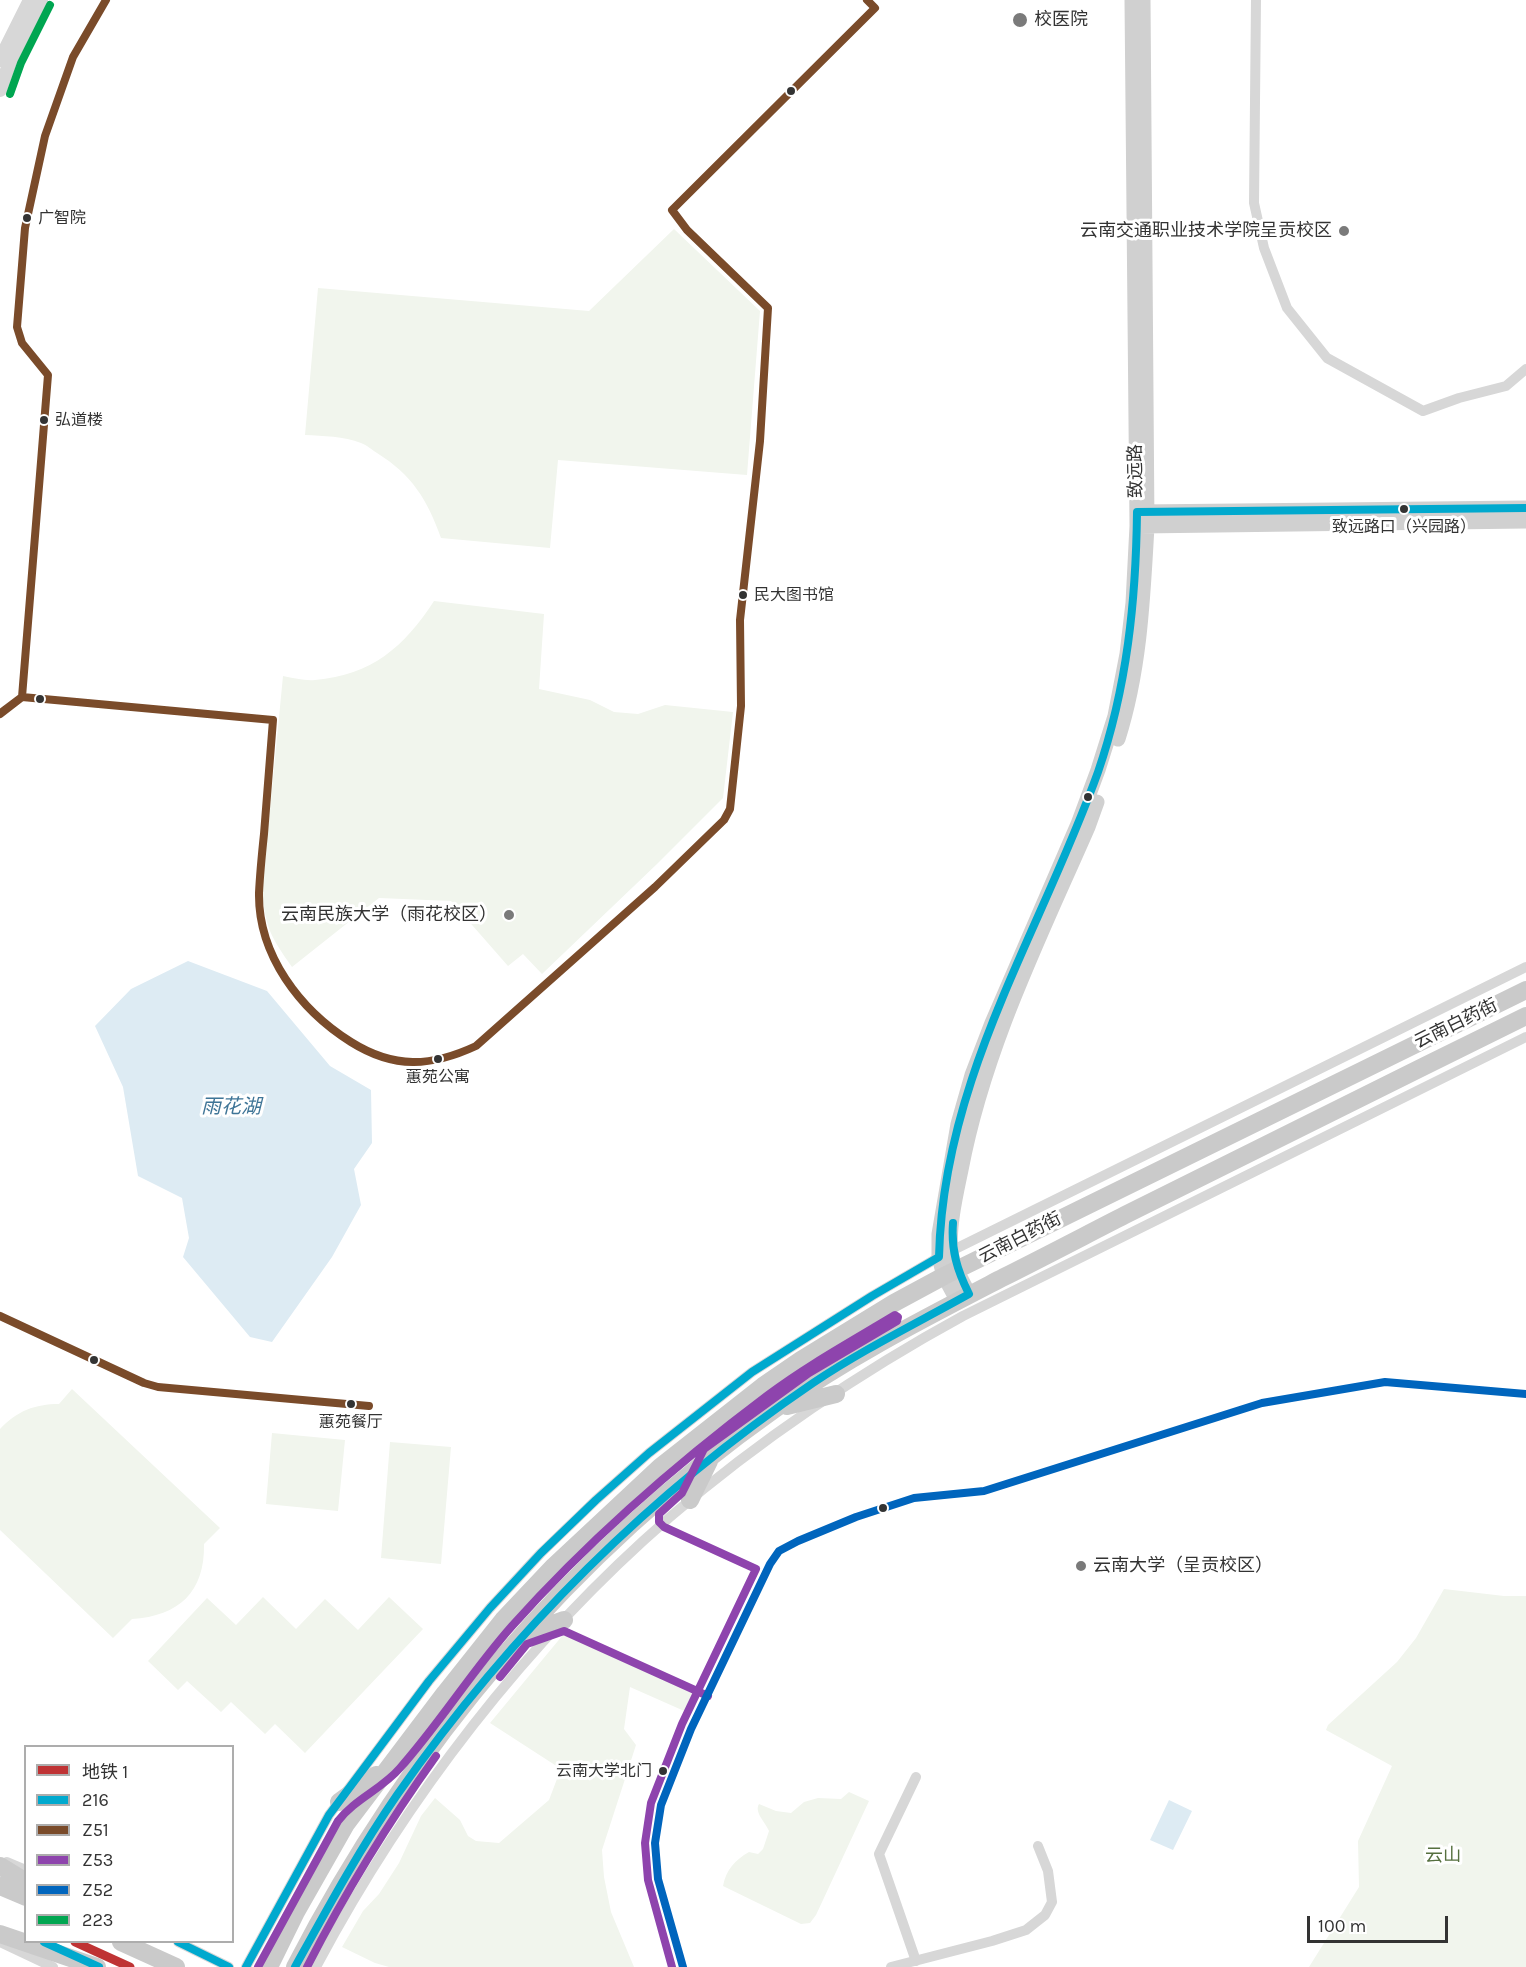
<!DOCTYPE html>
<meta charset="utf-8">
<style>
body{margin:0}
#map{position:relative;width:1526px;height:1967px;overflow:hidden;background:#fff;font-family:Karla,"Noto Sans SC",sans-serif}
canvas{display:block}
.legend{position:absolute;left:24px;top:1745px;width:210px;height:198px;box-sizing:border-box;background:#fff;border:2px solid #adadad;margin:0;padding:8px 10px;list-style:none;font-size:18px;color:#333}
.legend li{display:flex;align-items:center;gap:12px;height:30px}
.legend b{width:30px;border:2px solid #adadad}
.scale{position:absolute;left:1307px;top:1916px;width:141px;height:27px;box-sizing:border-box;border:3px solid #333;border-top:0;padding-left:8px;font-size:18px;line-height:21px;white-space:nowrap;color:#333;-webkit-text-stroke:4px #fff;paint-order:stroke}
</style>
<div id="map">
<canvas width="1526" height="1967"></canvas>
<ul class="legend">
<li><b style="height:8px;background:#bf3334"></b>地铁 1</li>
<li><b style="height:8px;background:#00a9ce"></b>216</li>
<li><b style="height:8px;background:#7a4b2a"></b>Z51</li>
<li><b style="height:8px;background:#8e44ad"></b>Z53</li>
<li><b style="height:8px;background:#0065bd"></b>Z52</li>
<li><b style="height:8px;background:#00a651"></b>223</li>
</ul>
<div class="scale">100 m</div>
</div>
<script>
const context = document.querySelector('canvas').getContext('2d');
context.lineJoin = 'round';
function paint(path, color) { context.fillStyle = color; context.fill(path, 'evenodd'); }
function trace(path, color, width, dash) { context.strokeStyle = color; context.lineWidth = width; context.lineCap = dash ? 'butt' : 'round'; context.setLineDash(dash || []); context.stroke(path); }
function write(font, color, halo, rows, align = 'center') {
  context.font = font + ' Karla,"Noto Sans SC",sans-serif'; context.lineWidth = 6; context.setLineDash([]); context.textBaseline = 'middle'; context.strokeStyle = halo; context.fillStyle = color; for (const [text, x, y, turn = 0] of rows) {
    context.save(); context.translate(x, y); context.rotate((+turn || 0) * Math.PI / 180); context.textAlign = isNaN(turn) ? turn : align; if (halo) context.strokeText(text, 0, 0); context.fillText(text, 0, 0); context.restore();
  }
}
paint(new Path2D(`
 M674,229l86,82 -13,164 -189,-15 -8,88 -109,-10c-14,-39 -29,-63 -64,-85 -5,-3 -10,-8 -16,-10 -17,-7 -38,-7 -56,-8l13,-147 271,23z
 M434,601l110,13 -5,75 51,11 24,12 24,2 27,-9 68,7 -10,86 -66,66 -115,110 -19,-20 -15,12 -57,-65 -72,-3 -87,69c-21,-30 -26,-38 -30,-75l21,-216c11,2 22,5 32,4 57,-5 89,-33 119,-79z
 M72,1389l148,139 -16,16c1,48 -25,72 -72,75l-19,19 -113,-108v-101c17,-18 35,-25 59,-25z
 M272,1433l73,7 -7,71 -72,-7z
 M390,1442l61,5 -10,117 -60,-6z
 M1444,1589l60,7h22v371h-217l50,-80 -1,-46 34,-75 -66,-36 2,-5 69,-63 19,-24z
 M263,1597l33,32 29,-30 33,31 31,-33 34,32 -118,124 -30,-29 -10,10 -34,-32 -10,10 -34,-31 -9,9 -30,-29 59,-63 29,27z
 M567,1630l131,59 1,7 -8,18 -61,-27 -6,42 12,16 -34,105 2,27 7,35 23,55h-245l-14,-4 -33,-16 21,-36 16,-17 20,-31 22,-47 14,-18 25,22 8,16 8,5 23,2 50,-43 11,-29 -2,-4 -68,-44z
 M849,1792l20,9 -53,114 -6,8 -9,1 -78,-38c3,-16 12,-26 26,-34l9,2 5,-5 6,-18c-4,-9 -15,-19 -10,-27l17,7 15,2 13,-11 14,-4 23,1z`), '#f1f5ed');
paint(new Path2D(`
 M188,961l79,30 63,75 41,24 1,53 -18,26 7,36 -29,52 -60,85 -22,-5 -67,-80 6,-19 -7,-40 -44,-22 -15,-89 -28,-61 36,-37z
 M1169,1800l23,11 -19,39 -23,-10z`), '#ddebf3');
trace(new Path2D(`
 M1256,0l-2,203 10,45 23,60 40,50 96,53 36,-13 47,-12 20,-17
 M7,1862l19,8
 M0,1942l53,25
 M178,1942l51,25
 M916,1961l-37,-107 37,-77
 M246,1967l83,-152 100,-134 61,-73 51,-55 55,-53 53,-47 103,-81 120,-76 67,-39 587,-290
 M316,1967c90,-169 210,-325 354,-450 88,-76 192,-146 293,-201l563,-279
 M891,1967l101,-26 34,-11 19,-15 7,-13 -4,-31 -10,-25`), '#d7d7d7', 10);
trace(new Path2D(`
 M0,60l30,-60
 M0,90l11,-31 30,-59`), '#d7d7d7', 14);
trace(new Path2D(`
 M1140,512l386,-4
 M1140,526l386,-5
 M1118,739c22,-69 25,-141 29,-213l-4,-526
 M969,1294c-7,-14 -16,-27 -18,-42 -3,-24 5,-58 10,-82 23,-121 78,-231 127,-343l9,-25
 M957,1300l-13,-24 -5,-19v-23l19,-110 14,-49 20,-52 86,-199 20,-54 17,-54 12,-62 6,-51 4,-77 -5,-526`), '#d0d0d0', 15);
trace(new Path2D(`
 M787,1406l49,-12
 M690,1500l19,-39
 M523,1635l41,-15
 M339,1802l37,-27
 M0,1866l26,16
 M0,1886l26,11
 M0,1934l97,33
 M121,1942l55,25
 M269,1967l27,-55 50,-88 99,-131 58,-73 51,-54 106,-99 103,-81 38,-26 93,-57 50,-27 582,-286
 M295,1967c115,-223 276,-414 480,-558 73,-52 150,-91 229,-132 40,-20 80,-41 121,-62 133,-66 267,-133 401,-199`), '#cacaca', 18);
trace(new Path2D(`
 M44,1942l55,25
 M178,1942l51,25
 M246,1967l83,-152 100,-134 61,-73 51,-55 55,-53 53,-47 103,-81 120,-76 67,-39c4,-179 101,-323 159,-485 29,-84 38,-172 39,-260l389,-4
 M295,1967c32,-58 64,-117 102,-172 114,-163 251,-300 416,-412 49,-33 104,-60 156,-89 -12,-24 -18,-44 -16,-71`), '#00a9ce', 8);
trace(new Path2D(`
 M2,712l20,-15 26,-322 -26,-32 -5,-16 8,-99 20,-92 28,-79 33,-57
 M0,714l22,-17 251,23c-3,38 -6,76 -9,114 -2,19 -4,39 -5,59 -1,62 41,117 92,149 43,27 80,25 125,4l179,-159 69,-67 6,-11 11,-103 -1,-86 20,-179 8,-133 -81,-78 -15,-20 203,-202 -8,-8
 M0,1316l144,67 14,4 211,19`), '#7a4b2a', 8);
trace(new Path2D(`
 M500,1677l27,-33 37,-13 144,65
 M258,1967l80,-146c17,-22 44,-32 62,-53 40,-45 72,-97 112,-142 77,-86 164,-162 256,-231 40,-30 84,-54 127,-80l3,2 -1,4 -88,52 -105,76 -22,44 -23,21v8l5,5 92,42 -74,155 -31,79 -6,40 3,37 24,87
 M307,1967c38,-74 81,-144 129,-211`), '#8e44ad', 8);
trace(new Path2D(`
 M683,1967l-25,-88 -3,-36 6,-38 30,-76 79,-165 9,-13 19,-10 58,-24 58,-19 70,-7 278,-88 123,-21 141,12`), '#0065bd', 8);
trace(new Path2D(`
 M10,94l11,-31 29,-58`), '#00a651', 8);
trace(new Path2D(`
 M75,1942l55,25`), '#bf3334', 9);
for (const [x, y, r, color] of [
 [1020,20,8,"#7a7a7a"],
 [791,91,5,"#333"],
 [27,218,5,"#333"],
 [1344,231,6,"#7a7a7a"],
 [44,420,5,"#333"],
 [1404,509,5,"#333"],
 [743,595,5,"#333"],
 [40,699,5,"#333"],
 [1088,797,5,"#333"],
 [509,915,6,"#7a7a7a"],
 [438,1059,5,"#333"],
 [94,1360,5,"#333"],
 [351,1404,5,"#333"],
 [883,1508,5,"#333"],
 [1081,1566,6,"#7a7a7a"],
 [663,1771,5,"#333"]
]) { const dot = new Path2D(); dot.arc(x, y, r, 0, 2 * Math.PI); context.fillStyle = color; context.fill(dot); trace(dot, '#fff', 2); }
write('16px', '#333', '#fff', [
 ["广智院",38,218],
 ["弘道楼",55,420],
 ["致远路口（兴园路）",1404,527,"center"],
 ["民大图书馆",754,595],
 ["蕙苑公寓",438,1077,"center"],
 ["蕙苑餐厅",351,1422,"center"],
 ["云南大学北门",652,1771,"right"]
], 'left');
write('18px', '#333', '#fff', [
 ["校医院",1034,20],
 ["云南交通职业技术学院呈贡校区",1332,231,"right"],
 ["云南民族大学（雨花校区）",497,915,"right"],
 ["云南大学（呈贡校区）",1093,1566]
], 'left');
write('18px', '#333', '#fff', [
 ["致远路",1136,471,-91],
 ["云南白药街",1456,1024,-26],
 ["云南白药街",1020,1238,-27]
]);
write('18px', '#56703f', '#fff', [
 ["云山",1443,1856]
]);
write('italic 20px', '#3f7597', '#fff', [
 ["雨花湖",231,1107]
]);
</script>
